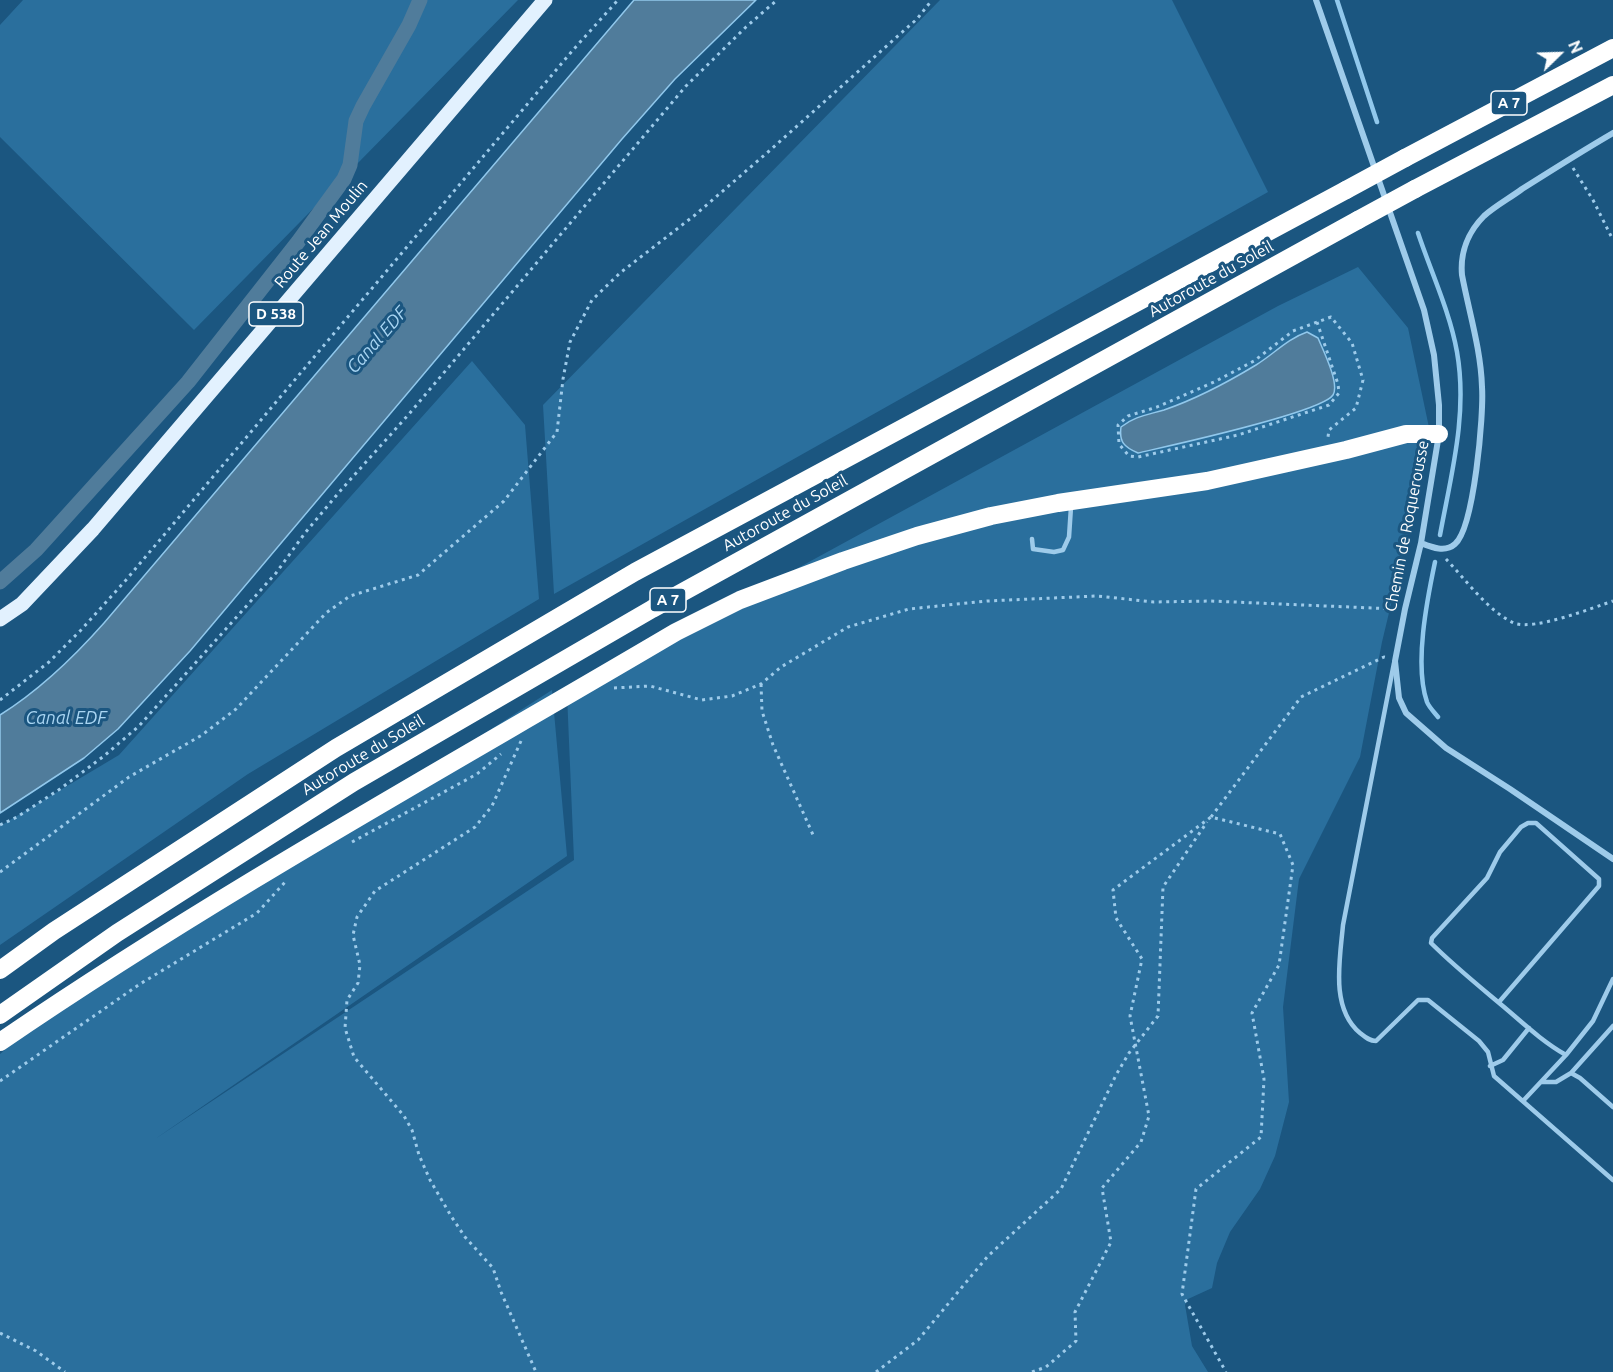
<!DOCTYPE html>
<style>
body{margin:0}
#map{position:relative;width:1613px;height:1372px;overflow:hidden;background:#1b5680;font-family:Ubuntu,sans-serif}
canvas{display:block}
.north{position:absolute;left:1529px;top:24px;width:60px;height:60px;-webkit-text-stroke:4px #1b5680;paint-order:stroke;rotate:67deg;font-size:16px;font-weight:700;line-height:24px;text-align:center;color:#fff}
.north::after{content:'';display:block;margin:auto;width:21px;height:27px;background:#fff;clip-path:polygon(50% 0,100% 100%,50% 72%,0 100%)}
</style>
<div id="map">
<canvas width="1613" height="1372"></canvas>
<div class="north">N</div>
</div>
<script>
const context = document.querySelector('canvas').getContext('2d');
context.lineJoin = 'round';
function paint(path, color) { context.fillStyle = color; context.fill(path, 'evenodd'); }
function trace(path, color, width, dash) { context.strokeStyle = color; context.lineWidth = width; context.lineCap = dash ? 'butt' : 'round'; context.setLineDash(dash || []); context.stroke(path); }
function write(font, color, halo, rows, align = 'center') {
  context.font = font + ' Ubuntu,sans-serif'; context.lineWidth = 6; context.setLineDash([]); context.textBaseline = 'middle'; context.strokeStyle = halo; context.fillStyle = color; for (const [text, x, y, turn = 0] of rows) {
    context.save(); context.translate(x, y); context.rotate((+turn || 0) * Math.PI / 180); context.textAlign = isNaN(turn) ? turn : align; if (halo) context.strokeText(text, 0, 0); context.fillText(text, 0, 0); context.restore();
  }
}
paint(new Path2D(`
 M23,0h495l-324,330 -194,-193v-112z
 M940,0h232l96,192 -714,402 -11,-189z
 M1358,267l50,61 23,109 -49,205 -22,115 -61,122 -16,128 6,95 -14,54 -15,33 -30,43 -13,31 -5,25 -24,11 -3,6 7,41 16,26h-1208v-318l44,-37 508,-327 15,166 -412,283 419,-279 -7,-166 711,-388z
 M472,361l53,64 14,174 -291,175 -248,171v-119l119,-71z`), '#2a6f9d');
const water = new Path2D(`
 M634,0h122l-81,79 -53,60 -432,512 -72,78 -34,29 -84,55v-98c40,-25 73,-57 104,-92z
 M1307,332l11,6c5,12 22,46 15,57 -12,18 -165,51 -195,58 -14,-6 -19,-11 -17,-26 14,-11 26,-12 43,-17 32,-11 64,-28 92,-45 18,-11 31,-26 51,-33z`);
paint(water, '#507c9b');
trace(water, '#91c8ec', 1.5);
trace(new Path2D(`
 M1337,0l40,122
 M1418,233c13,39 32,79 39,119 11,62 -6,123 -17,183
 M1435,562c-8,38 -21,103 -8,140 2,5 7,10 11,15`), '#91c8ec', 4.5);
trace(new Path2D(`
 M0,582l36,-32 152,-168 110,-140 46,-63 6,-14 6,-44 7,-15 46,-81 11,-25`), '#507c9b', 15);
trace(new Path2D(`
 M1573,168l20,32 20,40
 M1317,322l21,62 1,9 -10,12 -91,30 -100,22 -9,-1 -10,-12 -1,-19 10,-9 29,-9 57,-25 40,-21 39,-30 38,-14 21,26 11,37 -7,28 -27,22 -1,7
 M1446,559c19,20 43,53 68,64 20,8 78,-15 99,-22
 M761,684l1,27 11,34 41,92
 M614,688l36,-2 52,14 30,-4 29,-12 20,-17 67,-40 61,-18 78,-8 110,-5 57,6 57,-1 184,8
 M0,700l49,-38 32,-32 45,-50 447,-530 45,-50
 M521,741l-29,65 -17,21 -100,64 -18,26 -4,18 7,30 -2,18 -11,17 -2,28 9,29 50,59 8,14 7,25 11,25 21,36 14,21 28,31 8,24 35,80
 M1211,817l90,-120 83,-40 4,1
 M0,825l17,-8 43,-28 44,-33 35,-30 137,-153 29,-40 36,-43 68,-76 277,-328 60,-59 31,-27
 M352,842l125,-68 24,-20
 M0,872l129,-95 73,-42 34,-26 90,-96 24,-17 68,-21 86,-74 53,-69 6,-53 7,-37 22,-42 28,-27 75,-58 73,-63 149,-133 15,-19
 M0,1081l140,-97 117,-71 30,-33
 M0,1333l36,18 29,21
 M876,1372l42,-32 70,-84 73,-67 55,-114 13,-22 29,-37 5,-129 44,-65
 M1032,1372l14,-5 30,-26 -1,-29 36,-70 -9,-54 39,-46 8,-26 -19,-100 12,-57 -26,-41 -3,-28 98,-73 69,17 13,31 -14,100 -27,48 12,66 -3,58 -65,52 -14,105 44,78`), '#9ecbea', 3, [3, 4.5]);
trace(new Path2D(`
 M1032,539l1,10 21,3 9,-2 6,-13 2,-30
 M1394,663l-51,262c-3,34 -13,83 17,108 5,4 9,8 16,8l42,-41h10l51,41 9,11 6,24 119,104
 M1499,1002l100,-116v-7l-63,-56h-8l-7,4 -21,25 -13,26 -55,60 -1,5c23,23 48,43 73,64 20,17 39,35 62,48
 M1490,1066l13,-6 26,-32
 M1571,1073l9,5 33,29
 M1541,1082h15l15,-9 42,-47
 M1523,1101l43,-46 27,-34 20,-42`), '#9ecbea', 4.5);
trace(new Path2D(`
 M1316,0l108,310 10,45 5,50v29l-18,109 -16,66 -10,52 4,37 7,15 40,35 64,41 103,70
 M1421,543c10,4 24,10 34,1 19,-16 29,-130 27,-157 -1,-37 -13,-75 -20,-112 -2,-22 6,-43 22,-59 11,-10 26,-18 38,-27 30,-19 60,-38 91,-56`), '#9ecbea', 6);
trace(new Path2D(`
 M0,619l22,-15 71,-75 452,-529`), '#e2f1fe', 15);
trace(new Path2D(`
 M1405,158l208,-110
 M1415,189l198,-104
 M0,970l54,-39 282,-183 299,-176 711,-382
 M0,1015l117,-82 237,-151 298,-173 706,-389
 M0,1042c218,-149 449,-276 676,-410l64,-32 103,-39 74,-25 74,-20 67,-13 149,-22 139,-31 60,-16h33`), '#fff', 18);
trace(new Path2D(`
 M1346,190l59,-32
 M1358,220l57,-31`), '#fff', 18);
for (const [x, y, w] of [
 [1509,103,36],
 [276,314,54],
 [668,600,36]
]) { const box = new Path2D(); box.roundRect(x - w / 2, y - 12, w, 24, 4.5); context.fillStyle = '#1b5680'; context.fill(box); trace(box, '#fff', 1.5); }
write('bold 15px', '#fff', null, [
 ["A 7",1509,103],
 ["D 538",276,314],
 ["A 7",668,600]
]);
write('16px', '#fff', '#1b5680', [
 ["Route Jean Moulin",321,234,-50],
 ["Autoroute du Soleil",1211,279,-29],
 ["Autoroute du Soleil",785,513,-29],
 ["Chemin de Roquerousse",1407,526,-79],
 ["Autoroute du Soleil",363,755,-31]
]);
write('italic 18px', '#a9d5f2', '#1b5680', [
 ["Canal EDF",377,340,-49],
 ["Canal EDF",66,718]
]);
</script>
